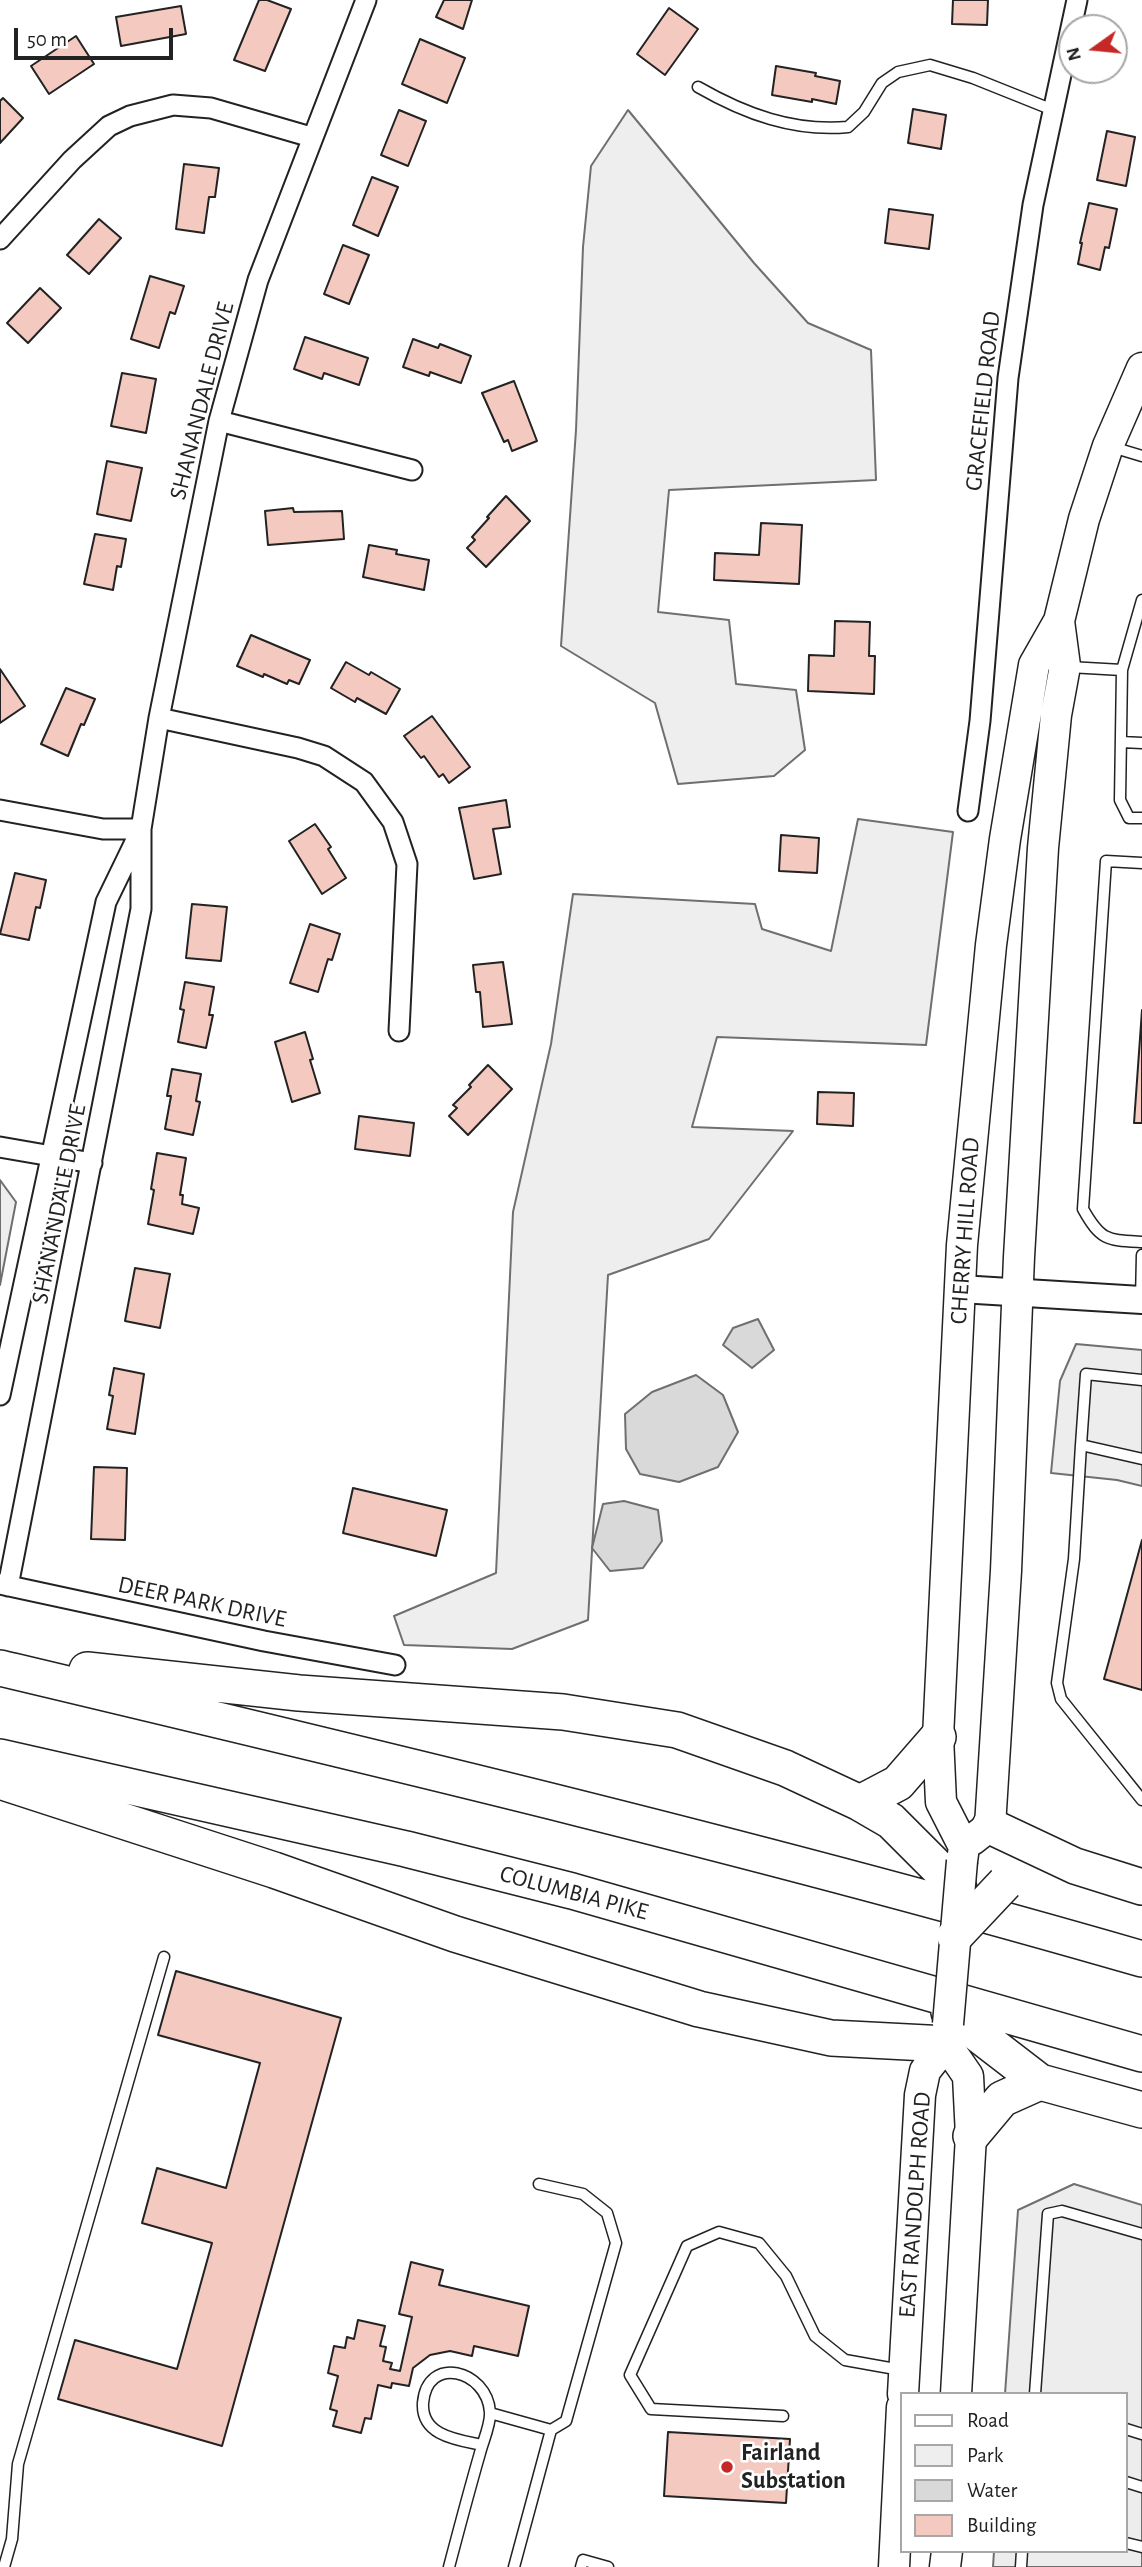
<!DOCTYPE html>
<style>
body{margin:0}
#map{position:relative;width:1142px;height:2567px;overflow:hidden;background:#fff;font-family:"Alegreya Sans",sans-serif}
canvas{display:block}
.legend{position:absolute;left:900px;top:2392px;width:228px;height:161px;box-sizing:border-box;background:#fff;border:2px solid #a7a7a7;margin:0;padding:9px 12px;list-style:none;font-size:21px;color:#222}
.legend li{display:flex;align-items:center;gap:14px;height:35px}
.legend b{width:35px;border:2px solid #a7a7a7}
.north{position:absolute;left:1058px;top:14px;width:70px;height:70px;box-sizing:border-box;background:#fff;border:2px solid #a7a7a7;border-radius:50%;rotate:255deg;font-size:19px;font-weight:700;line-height:28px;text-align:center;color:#222}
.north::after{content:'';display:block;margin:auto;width:24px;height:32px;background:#c62828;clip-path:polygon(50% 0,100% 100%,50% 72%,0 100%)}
.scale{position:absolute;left:14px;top:28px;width:159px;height:32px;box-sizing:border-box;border:4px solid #222;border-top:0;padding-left:9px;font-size:21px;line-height:24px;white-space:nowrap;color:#222;-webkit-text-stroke:5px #fff;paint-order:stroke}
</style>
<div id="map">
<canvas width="1142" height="2567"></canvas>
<ul class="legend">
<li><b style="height:9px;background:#fff"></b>Road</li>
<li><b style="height:19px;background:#eee"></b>Park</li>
<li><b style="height:19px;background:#d9d9d9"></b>Water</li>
<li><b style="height:19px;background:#f3c9c0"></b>Building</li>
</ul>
<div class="north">N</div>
<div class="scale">50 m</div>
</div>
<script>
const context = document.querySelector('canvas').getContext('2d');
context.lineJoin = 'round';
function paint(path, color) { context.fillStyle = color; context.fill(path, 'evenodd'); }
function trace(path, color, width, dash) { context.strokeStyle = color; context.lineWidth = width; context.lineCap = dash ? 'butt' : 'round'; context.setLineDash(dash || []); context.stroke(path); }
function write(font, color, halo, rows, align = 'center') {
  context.font = font + ' "Alegreya Sans",sans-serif'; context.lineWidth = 5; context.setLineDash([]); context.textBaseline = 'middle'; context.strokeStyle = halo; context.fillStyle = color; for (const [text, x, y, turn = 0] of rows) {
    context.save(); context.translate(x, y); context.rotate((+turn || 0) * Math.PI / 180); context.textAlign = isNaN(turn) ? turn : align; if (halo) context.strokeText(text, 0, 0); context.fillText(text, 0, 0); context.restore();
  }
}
const green = new Path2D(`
 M628,110l126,153 54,60 63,27 5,130 -207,10 -11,122 71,8 7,64 60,6 9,60 -31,26 -96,8 -23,-81 -94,-57 15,-216 7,-183 8,-81z
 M858,819l95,13 -27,213 -209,-8 -25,90 101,4 -84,108 -101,36 -20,345 -76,29 -108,-4 -10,-29 102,-43 17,-361 38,-168 22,-150 182,10 7,25 69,22z
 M0,1180l16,22 -16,83z`);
paint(green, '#eee');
trace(green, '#6f6f6f', 2);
const parking = new Path2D(`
 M1076,1344l66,6v136l-25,-6 -66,-7 9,-92z
 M1074,2184l68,21v362h-149l1,-16h132v-157h-121l13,-184z`);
paint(parking, '#ededed');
trace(parking, '#6f6f6f', 2);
const water = new Path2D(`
 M758,1319l16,31 -22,18 -29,-23 10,-17z
 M696,1375l27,20 15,37 -20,35 -39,15 -39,-8 -14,-25 -1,-35 27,-22z
 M624,1501l34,9 4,31 -19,27 -33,3 -18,-23 11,-44z`);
paint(water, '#d9d9d9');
trace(water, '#6f6f6f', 2);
const building = new Path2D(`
 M259,0h8l24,9 -26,62 -31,-11z
 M444,0h28l-9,29 -27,-12z
 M953,0h35l-1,25 -35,-1z
 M181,6l5,28 -65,12 -5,-29z
 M669,8l29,21 -33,46 -28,-21z
 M76,36l18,28 -45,30 -18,-28z
 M420,39l45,19 -18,45 -45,-19z
 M776,66l40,7 -1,3 25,5 -4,23 -24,-5v3l-40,-7z
 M3,98l20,20 -23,25v-42z
 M913,109l33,6 -5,34 -33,-6z
 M399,110l27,11 -18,45 -27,-11z
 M1107,131l28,6 -9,49 -29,-6z
 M184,164l35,4 -4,29h-6l-5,36 -28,-4z
 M372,177l26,10 -20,49 -25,-11z
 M1089,203l28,6 -8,39 -4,-1 -5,23 -22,-6 4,-21h-2z
 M889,209l44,6 -4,34 -44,-6z
 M99,219l22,19 -32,36 -22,-19z
 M343,245l26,10 -20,49 -25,-10z
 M150,276l34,10 -9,28 -5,-2 -11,36 -28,-9z
 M40,288l21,20 -33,35 -21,-20z
 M305,337l63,21 -9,27 -35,-12 -2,6 -28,-10z
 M413,339l25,9 2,-4 31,12 -10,27 -31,-11 -1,4 -26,-9z
 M122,373l34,6 -10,54 -35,-7z
 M514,381l23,60 -25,10 -4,-11 -4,2 -22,-49z
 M107,461l35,7 -11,53 -34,-7z
 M506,496l24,25 -44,46 -19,-19 8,-8 -3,-3 17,-19 -2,-1z
 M293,508l1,4 48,-1 2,28 -76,6 -3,-34z
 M761,523l41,2 -3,59 -85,-4 1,-27 44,2z
 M95,534l31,5 -5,28 -4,-1 -4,24 -29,-6z
 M369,545l28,5 -1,4 33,6 -5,30 -61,-13z
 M835,621l35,1 -1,34h6l-1,38 -66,-3 1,-36 25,1z
 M251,635l59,25 -11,24 -10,-4 -2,4 -23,-10 -1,3 -26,-11z
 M346,662l23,13 2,-3 29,17 -14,25 -29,-16 -2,4 -24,-14z
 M0,669l25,37 -25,17z
 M66,688l29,11 -11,26 -3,-1 -13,32 -27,-12z
 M432,716l38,51 -21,16 -6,-9 -4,3 -15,-21 -3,2 -17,-22z
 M506,800l4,27 -17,2 8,45 -27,5 -15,-71z
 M315,824l16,23 -3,2 18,29 -24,16 -33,-53z
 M781,835l38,3 -2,35 -38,-2z
 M15,873l31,7 -6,28 -4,-1 -7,33 -29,-6z
 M192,904l35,3 -6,54 -35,-3z
 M310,924l30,10 -8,26 -4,-1 -10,33 -28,-9z
 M503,962l9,62 -29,3 -3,-35h-4l-3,-27z
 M185,982l29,5 -5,28h4l-7,33 -28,-6 6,-32 -4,-1z
 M1142,1010v113h-8z
 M305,1032l8,27 -3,1 10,33 -28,9 -17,-60z
 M488,1065l24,24 -44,46 -19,-19 8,-8 -4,-3 18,-18 -2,-2z
 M172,1069l29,5 -5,27 4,1 -7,33 -28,-6 6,-33h-4z
 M818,1092l36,1 -1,33 -36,-2z
 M359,1116l55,7 -4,33 -55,-7z
 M157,1153l29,5 -6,37h3l-1,9 17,4 -6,26 -45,-10 6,-34 -3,-1z
 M135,1268l35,6 -10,54 -35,-7z
 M114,1368l30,6 -9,60 -28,-5 6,-33 -4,-1z
 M94,1467l33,1 -2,72 -34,-1z
 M353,1488l94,22 -11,46 -93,-23z
 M1142,1540v150l-38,-11z
 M176,1971l165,47 -119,428 -164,-47 17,-59 102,29 35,-126 -70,-20 15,-55 69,20 34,-125 -102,-28z
 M411,2262l32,8 -4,15 90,21 -11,50 -44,-10 -2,10 -22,-5 -20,4 -17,13 -4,18 -17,-3 -1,5 -13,-3 -7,34 -6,-1 -4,15 -28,-7 4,-15 -7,-2 8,-33 -10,-3 6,-27 11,2 2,-11 7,2 4,-19 27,6 -5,20 6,1 -3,14 9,2 -2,6 10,2 12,-54 -13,-3z
 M668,2432l122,7 -4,64 -122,-7z`);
paint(building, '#f3c9c0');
trace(building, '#222', 2);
const lane = new Path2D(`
 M698,87c47,27 96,45 150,40l16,-15 18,-29 16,-11 32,-7 43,13 80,32
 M1112,447l30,9
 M1069,667l53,3 20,-70
 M1122,670l-2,130 9,18h13
 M1121,742l21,1
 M1142,863l-36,-2 -23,348c18,32 24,31 59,33
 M1141,1300l1,-45
 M1142,1380l-56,-6 -5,71 61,14
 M1081,1445l-7,114 -17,124 4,16 81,101
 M1035,2394l13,-180 14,-3 80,23
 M490,2413l61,17 15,-9 50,-178 -9,-30 -24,-19 -44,-10
 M783,2416l-132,-7 -21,-34 57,-129 32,-14 40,11 27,33 29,60 30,24 56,10
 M1126,2429l16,5
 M1126,2482l16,5
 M1126,2543l16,4
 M4,2567l8,-28 6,-75 146,-507
 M449,2567c10,-38 20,-76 31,-114 3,-12 11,-29 10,-41 -3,-42 -63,-58 -67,-9 -2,33 35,37 59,42
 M514,2567l37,-137
 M581,2567l2,-7 25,7
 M1021,2567l1,-16`);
const street = new Path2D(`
 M0,239l72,-79 37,-34 21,-10 43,-11 38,3 100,29
 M219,421l193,49
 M159,718l139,30 26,8 40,26 29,40 14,42 -8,167
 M0,810l103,19h38
 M968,811l12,-90 28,-343 25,-173 44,-205
 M0,1147l92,16
 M0,1395l106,-493 33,-68
 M0,1584l264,57 131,24
 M8,1586l133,-677v-80l18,-111 60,-297 39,-141 108,-280`);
const secondary = new Path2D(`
 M960,1289l182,11`);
const primary = new Path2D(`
 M972,1840l18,-14 16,-255 13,-314 24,-409 13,-133 9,-49 -6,-45
 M962,1861l2,-14 -23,-45 -3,-65 24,-492 29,-300 14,-106 29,-174 25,-44 25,-102 24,-73 34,-78
 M946,2044l22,32 3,60 -15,258
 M903,2394l17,-299 5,-24 21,-27
 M894,2567l8,-160
 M945,2567l2,-16`);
const highway = new Path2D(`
 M0,1668c382,91 765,182 1142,291
 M87,1670l212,23 264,19 114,18 108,38 75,35 31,18 68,68
 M0,1757l406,92 166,42 570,163
 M0,1781l274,89 181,64 244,75 132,29 115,6
 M860,1803l38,-20 40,-46
 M990,1826l85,40 67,21
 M949,2012l91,70 102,28
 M971,2136l31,-37 38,-17`);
trace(lane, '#222', 13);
trace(street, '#222', 23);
trace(secondary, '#222', 30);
trace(primary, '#222', 33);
trace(highway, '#222', 38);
trace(lane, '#fff', 10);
trace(street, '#fff', 19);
trace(secondary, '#fff', 26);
trace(primary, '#fff', 30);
trace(highway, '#fff', 35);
const primaryBridge = new Path2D(`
 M948,2024l14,-163`);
const highwayBridge = new Path2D(`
 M955,1936l50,-53`);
trace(primaryBridge, '#222', 33, []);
trace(highwayBridge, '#222', 38, []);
trace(primaryBridge, '#fff', 30);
trace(highwayBridge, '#fff', 35);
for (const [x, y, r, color] of [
 [727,2467,7,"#c62828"]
]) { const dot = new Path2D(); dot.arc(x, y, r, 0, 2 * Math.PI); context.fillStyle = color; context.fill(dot); trace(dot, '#fff', 2.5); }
write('24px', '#222', '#fff', [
 ["SHANANDALE DRIVE",202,401,-76],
 ["GRACEFIELD ROAD",983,401,-84],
 ["SHANANDALE DRIVE",59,1204,-79],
 ["CHERRY HILL ROAD",965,1231,-86],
 ["DEER PARK DRIVE",202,1602,12],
 ["COLUMBIA PIKE",574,1893,15],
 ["EAST RANDOLPH ROAD",915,2205,-86]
]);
write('bold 24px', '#222', '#fff', [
 ["Fairland",741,2453],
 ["Substation",741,2481]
], 'left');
</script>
